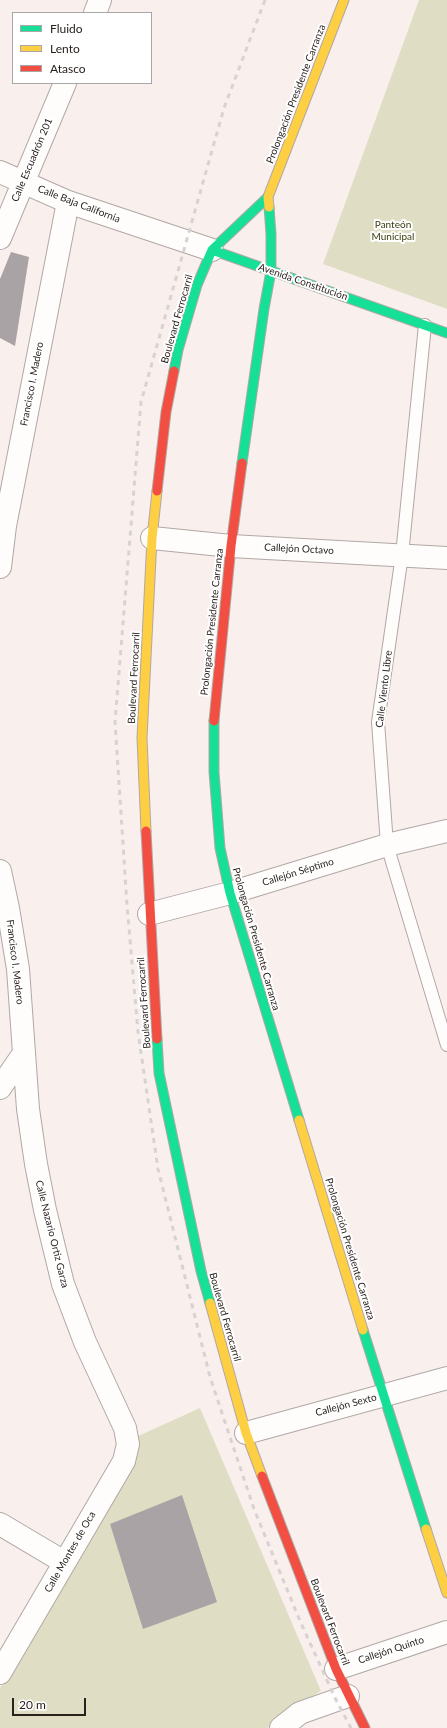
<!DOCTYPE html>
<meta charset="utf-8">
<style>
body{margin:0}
#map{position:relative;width:447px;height:1728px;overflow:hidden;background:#f9f0ed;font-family:Lato,sans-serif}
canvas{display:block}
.legend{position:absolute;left:12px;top:12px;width:140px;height:72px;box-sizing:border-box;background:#fff;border:1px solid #aaa6a5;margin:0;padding:5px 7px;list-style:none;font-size:12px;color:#2a211d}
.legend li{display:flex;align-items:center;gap:8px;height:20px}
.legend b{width:20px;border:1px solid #aaa6a5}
.scale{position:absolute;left:12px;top:1698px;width:74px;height:18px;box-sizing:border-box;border:2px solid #2a211d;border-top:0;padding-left:5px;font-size:12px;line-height:14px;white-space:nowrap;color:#2a211d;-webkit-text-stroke:3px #fff;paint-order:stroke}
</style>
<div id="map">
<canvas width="447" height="1728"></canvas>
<ul class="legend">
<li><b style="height:5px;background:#16e098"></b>Fluido</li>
<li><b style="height:5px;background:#ffcf43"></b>Lento</li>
<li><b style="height:5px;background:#f24e42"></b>Atasco</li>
</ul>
<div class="scale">20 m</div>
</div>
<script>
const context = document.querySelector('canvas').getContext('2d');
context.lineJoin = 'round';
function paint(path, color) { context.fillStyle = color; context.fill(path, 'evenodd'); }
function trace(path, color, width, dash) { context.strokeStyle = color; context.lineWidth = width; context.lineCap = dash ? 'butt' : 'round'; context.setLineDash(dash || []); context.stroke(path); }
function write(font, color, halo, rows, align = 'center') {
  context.font = font + ' Lato,sans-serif'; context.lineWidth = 4; context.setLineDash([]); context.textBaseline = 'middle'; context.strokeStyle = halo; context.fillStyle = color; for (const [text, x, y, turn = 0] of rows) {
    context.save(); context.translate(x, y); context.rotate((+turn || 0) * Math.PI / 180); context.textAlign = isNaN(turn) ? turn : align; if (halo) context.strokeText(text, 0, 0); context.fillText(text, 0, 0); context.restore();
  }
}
paint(new Path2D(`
 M419,0h28v309l-124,-45z
 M200,1408l121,283 -49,30 -4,7h-268v-40l100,-172 36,-79z`), '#dfdec4');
paint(new Path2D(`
 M11,252l18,5 -14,89 -15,-8v-59z
 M182,1495l35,107 -74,27 -33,-105z`), '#a9a3a5');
const lane = new Path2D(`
 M425,325l-23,230 -24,167 9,123 60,200`);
const street = new Path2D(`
 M95,13l5,-13
 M0,172l68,30 144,48
 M0,238l65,-155
 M152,538l79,8 216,12
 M0,567l5,-41 63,-324
 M0,871l8,37 10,61 10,140 8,55 9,46 18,74 22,58 40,86 3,16 -4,17 -124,212
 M149,914l81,-21 157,-48 60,-14
 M0,1088l24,-35
 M246,1433l201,-55
 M0,1524l64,38
 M336,1669l111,-37
 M281,1728l19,-15 48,-17`);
const fast = new Path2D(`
 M212,250l235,83
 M174,371l4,-21 19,-65 15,-35 56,-53
 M242,463l22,-154 7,-38v-37l-2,-27
 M214,721v51l6,76 10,45 69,227
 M157,1039l2,34 42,198 9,32
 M363,1330l63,199`);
const slow = new Path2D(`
 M269,207l-1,-10 76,-197
 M146,831l-4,-93 10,-200 5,-47
 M299,1120l64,210
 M210,1303l36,130 16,43
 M426,1529l21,64`);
const jam = new Path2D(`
 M157,491l9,-79 8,-41
 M214,721l17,-175 11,-83
 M146,831l11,208
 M262,1476l74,193 29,59`);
trace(lane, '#b1a8a5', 14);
trace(street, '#b1a8a5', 24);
trace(fast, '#b1a8a5', 11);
trace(slow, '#b1a8a5', 11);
trace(jam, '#b1a8a5', 11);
trace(lane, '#fefdfc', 12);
trace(street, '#fefdfc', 22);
trace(fast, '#16e098', 9);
trace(slow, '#ffcf43', 9);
trace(jam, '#f24e42', 9);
trace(new Path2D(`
 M265,0l-41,108 -83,294 -26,320 12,183 11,127 20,137 52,208 44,132 46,112 36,79 15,28`), '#d6d3d2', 3, [5, 5]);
write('10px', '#2a211d', '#fff', [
 ["Prolongación Presidente Carranza",296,94,-69],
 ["Calle Escuadrón 201",32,160,-67],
 ["Calle Baja California",79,204,21],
 ["Avenida Constitución",303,282,19],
 ["Boulevard Ferrocarril",177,319,-74],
 ["Francisco I. Madero",32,384,-79],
 ["Callejón Octavo",299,549,3],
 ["Prolongación Presidente Carranza",212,622,-84],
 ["Boulevard Ferrocarril",134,678,-87],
 ["Calle Viento Libre",384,689,-83],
 ["Callejón Séptimo",298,872,-17],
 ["Prolongación Presidente Carranza",256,939,74],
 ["Francisco I. Madero",15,962,83],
 ["Boulevard Ferrocarril",144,1003,-94],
 ["Calle Nazario Ortiz Garza",52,1234,76],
 ["Prolongación Presidente Carranza",350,1249,73],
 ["Boulevard Ferrocarril",225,1317,74],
 ["Callejón Sexto",346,1405,-15],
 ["Calle Montes de Oca",70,1552,-60],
 ["Boulevard Ferrocarril",330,1622,69],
 ["Callejón Quinto",391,1650,-18]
]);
write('10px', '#3a3e0e', '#fff', [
 ["Panteón",393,225],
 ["Municipal",393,237]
]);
</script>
